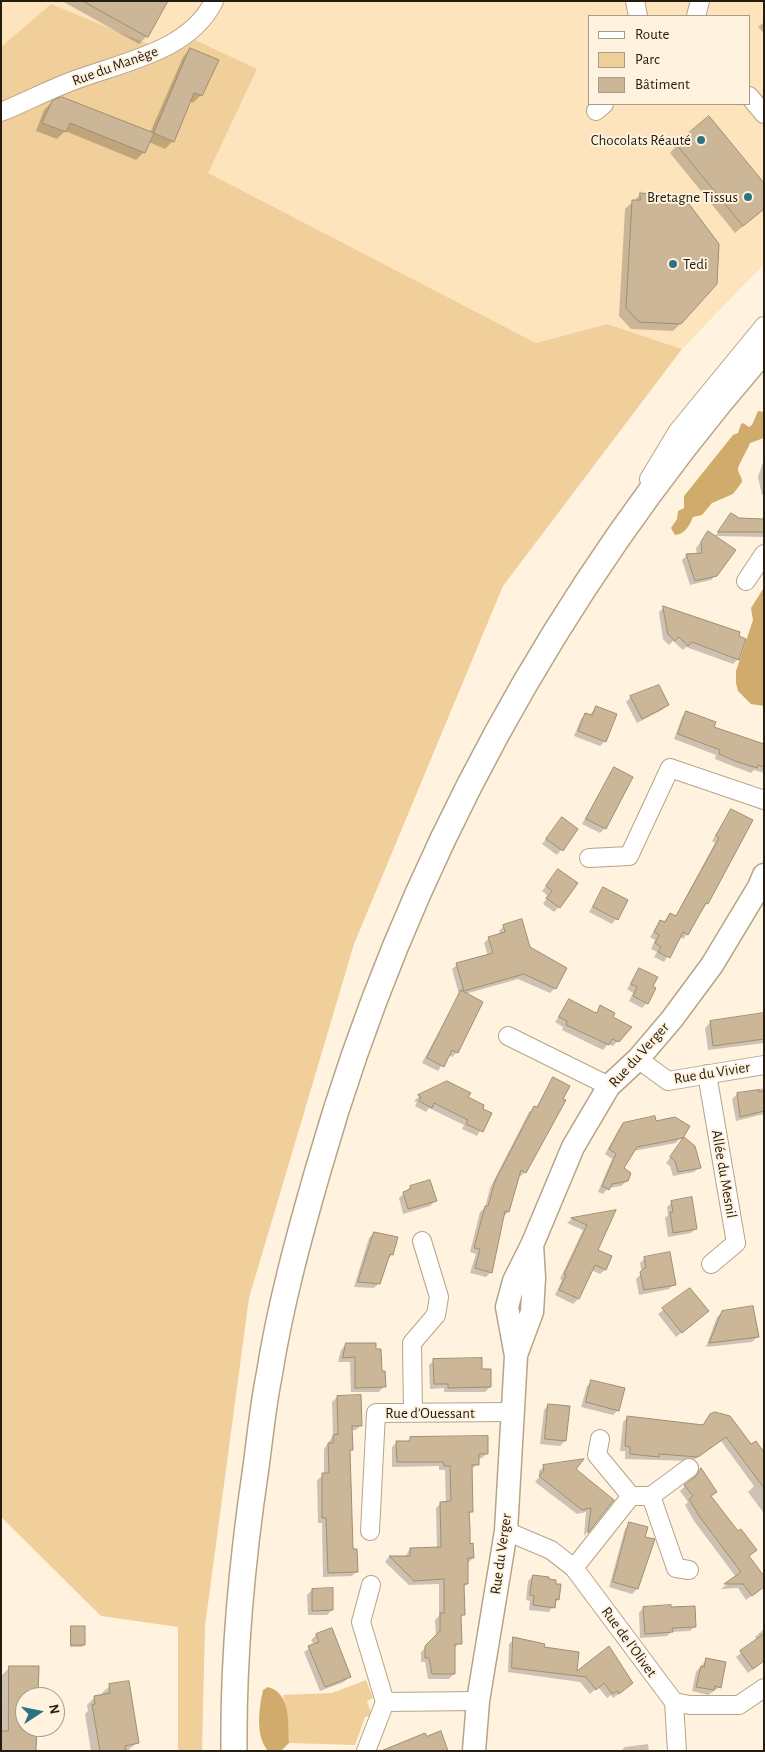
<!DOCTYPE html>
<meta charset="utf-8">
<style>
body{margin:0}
#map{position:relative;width:765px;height:1752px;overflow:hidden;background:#fff2df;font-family:"Alegreya Sans",sans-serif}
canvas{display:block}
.frame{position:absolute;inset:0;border:2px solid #231c10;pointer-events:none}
.legend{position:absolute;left:588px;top:15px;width:162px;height:90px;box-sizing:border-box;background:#fff2df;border:1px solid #a79c8c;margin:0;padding:6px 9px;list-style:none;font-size:15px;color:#231c10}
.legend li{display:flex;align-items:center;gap:10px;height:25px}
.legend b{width:25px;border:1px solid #a79c8c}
.north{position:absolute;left:15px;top:1687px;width:50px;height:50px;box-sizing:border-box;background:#fff2df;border:1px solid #a79c8c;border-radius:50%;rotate:79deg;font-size:14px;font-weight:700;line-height:20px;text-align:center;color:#231c10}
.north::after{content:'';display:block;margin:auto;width:18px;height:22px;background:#2d7281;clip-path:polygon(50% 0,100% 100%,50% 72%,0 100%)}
</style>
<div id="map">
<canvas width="765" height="1752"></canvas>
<div class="frame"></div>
<ul class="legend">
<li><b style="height:6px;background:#fff"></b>Route</li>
<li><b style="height:14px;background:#f0cf9a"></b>Parc</li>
<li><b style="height:14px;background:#cbb798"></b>Bâtiment</li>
</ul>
<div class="north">N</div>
</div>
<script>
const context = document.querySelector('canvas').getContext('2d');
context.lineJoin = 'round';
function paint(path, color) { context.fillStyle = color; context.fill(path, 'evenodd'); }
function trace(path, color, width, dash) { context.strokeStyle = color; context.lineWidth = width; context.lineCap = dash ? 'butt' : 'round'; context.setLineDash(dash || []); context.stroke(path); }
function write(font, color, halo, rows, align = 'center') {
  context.font = font + ' "Alegreya Sans",sans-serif'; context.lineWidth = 4; context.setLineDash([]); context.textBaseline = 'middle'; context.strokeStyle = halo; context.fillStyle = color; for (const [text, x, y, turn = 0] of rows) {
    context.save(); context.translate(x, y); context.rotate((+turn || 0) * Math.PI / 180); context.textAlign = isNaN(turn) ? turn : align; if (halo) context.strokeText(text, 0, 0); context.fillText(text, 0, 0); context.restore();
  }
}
paint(new Path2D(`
 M1,1h763v263l-82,85 -75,-25 -71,19 -329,-170 50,-104 -87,-16 -169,-6zM589,16h160v88h-160z`), '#fde4bd');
paint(new Path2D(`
 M51,4l119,49 25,-13 62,29 -49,104 328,170 71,-19 75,25 -179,237 -149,358 -105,354 -44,328 -3,125h-24v-124l-77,-11 -100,-99v-1470z
 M366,1680l7,18 -6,3 5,14 -7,2 -10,28 -66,-2 -1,-22 -5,-26 49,-2z`), '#f0cf9a');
paint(new Path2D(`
 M758,411l6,1v26l-14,5c-2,6 -13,24 -12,27 1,5 4,6 4,12l-9,12 -21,9 -10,12 -9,2c-3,8 -9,18 -18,18l-4,-7 6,-9 1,-8 6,-3v-12l49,-61 5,-2 3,-9 2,-1 6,4 3,-2z
 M764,569v137l-13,-2 -13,-13 -2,-8v-12l17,-51 -2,-12 12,-19z
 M268,1687c23,6 20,36 21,56l-8,8h-13c-13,-15 -9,-43 -5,-61z`), '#d1ab6b');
paint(new Path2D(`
 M62,1h95l-10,35 -8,8z
 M764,22v11l-6,-6z
 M190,49l11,46 -8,8 -4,-2 -16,40 -8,8 -16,-7 -5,10 -8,8 -71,-29 -8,8 -21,-8 8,-21 8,-8 98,31 33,-76z
 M677,145l87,64 -29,24 -65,-80z
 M641,194l40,129 -8,8 -42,-2 -12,-13 6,-107z
 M764,459v36h-2l-4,-18z
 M727,520h37v17l-49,-1z
 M709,532l7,43 -5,5 -21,5 -8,-25 5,-5h10l-1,-7z
 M664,607l74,52 -5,5 -47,-17 -3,3 -10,-9 -4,4 -6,-6 -4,-27z
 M631,697l36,8 -5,5 -25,13 -11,-21z
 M596,707l9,34 -5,5 -26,-10 7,-17 5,-5 3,2z
 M687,712l26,16 51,17v28l-10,-3 -3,3 -21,-8 -15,-6 1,-4 -42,-16 8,-22z
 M615,769l-10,59 -5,5 -18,-9 28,-50z
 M731,810l-24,93 -20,31 -4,5 -4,-2 -15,25 -10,-5 3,-5 -6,-3 4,-9 -5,-3 10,-16 3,2 7,-9 5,3 40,-74 -3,-2z
 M562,819l15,11 -20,25 -15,-11z
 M558,870l1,37 -5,5 -11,-8 5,-8 -6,-5z
 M603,889l13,30 -4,5 -23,-12z
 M504,926l25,22 26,40 -5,5 -32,-14 -53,15 -8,58 -5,5 -4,-2 -10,16 -16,-8 37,-69 -7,-25 5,-4 31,-9 -4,-13 5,-5 11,-3 -1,-4z
 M640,969l11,18 -4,16 -5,5 -13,-7 4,-8 -6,-4z
 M569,1000l26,14 6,-7 10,10 19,11 -17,18 -5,-2 -5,6 -41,-20 1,-3 -8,-5z
 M764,1015v28l-56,7 -3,-22 5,-5z
 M553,1079l-28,93 -5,5 -2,-1 -10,36 -5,5 -12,55 -5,5 -16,-4 6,-19 -6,-2 10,-40 5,-4 5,-20 39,-76 7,-4z
 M447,1083l43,31 -13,22 -15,-7 2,-4 -35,-17 -3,4 -11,-6 2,-4 -3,-1 5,-5z
 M764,1088v26l-28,7 -4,-22 5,-5z
 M655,1122l33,5 -12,16 -43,8 -11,17 5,13 -6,5 -13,2 -5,6 -5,-2 14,-33 -7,-5 14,-25 5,-5z
 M684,1139l15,29 -5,4 -21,4 -3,-10 -4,-3z
 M430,1182l5,19 -5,5 -27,8 -4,-16 11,-11z
 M672,1202l24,26 -5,5 -23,4 -3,-19 3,-3 -1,-8z
 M614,1212l-18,39 9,19 -5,4 -9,-4 -13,29 -5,5 -18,-9 7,-15 -2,-1 23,-49 -16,-7 5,-4z
 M374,1233l22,5 -4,17 -5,5 -8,23 -5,5 -20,-1 15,-49z
 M645,1258l29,26 -5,5 -30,6 -3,-16 6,-6 -2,-10z
 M690,1289l18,22 -32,26 -18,-23z
 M723,1312l34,25 -5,5 -46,5 11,-30z
 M346,1344l35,28 3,14 -5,6h-28l-1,-30h-12l3,-12z
 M434,1360l47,11 9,16 -5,5h-41v-4l-14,1 -1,-24z
 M592,1382l26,28 -5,5 -32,-8 6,-21z
 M337,1397l24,28 -5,5h-5l1,20 -3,2 2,99 6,20 -5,5 -29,1 -1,-54h-4l-1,-43 7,-5v-26l9,-13 -1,-34z
 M548,1405l17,36 -5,5 -20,-2 4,-34z
 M711,1415l39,31 14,8 -1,58 -15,-20 6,-6 -33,-45 -29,20 -67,-2v-8h-5l3,-29 5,-5 74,9z
 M411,1438l76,15 -5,5 -4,1v5l-7,5 1,42 -4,4 1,30 4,13 -5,5 -1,21 -4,4 1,26 -4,4v25l-6,5v26l-5,5h-21l-3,-17h-4v-10l15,-14 -1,-18 4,-4v-32l-30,1 -24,-23 4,-5h16l5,-8 27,-1 -1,-40 5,-5h5l-1,-33h-6v-4l-47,1v-20l5,-5h10z
 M544,1466l30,3 38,32 -28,35 2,-24 -9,2 -42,-32 4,-5v-6z
 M701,1470l9,27 38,59 14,32 -16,12 -8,-12 -17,1 15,-12 -42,-56 -9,-16 3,-3 -8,-11z
 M630,1524l14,14 9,2 -16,49 -5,5 -23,-7 16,-58z
 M533,1576l25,23 -9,13 -20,-2 1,-9 -4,-1 2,-19z
 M312,1590l20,20 -5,5h-19l-1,-20z
 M643,1608l52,18 -5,5 -19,1 -4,4 -27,2 -1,-25z
 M72,1627l12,18 -2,2h-12v-18z
 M764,1629v32l-16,12 -12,-16 22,-17 -3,-3z
 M316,1635l33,42 -5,5 -24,9 -16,-39 10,-7 -3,-5z
 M514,1639l61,34 52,15 -14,10 -2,-3 -4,3 -9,-11 -8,7 -10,-12 -72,-10 1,-28z
 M707,1659l13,28 -12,8 -16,-4 4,-19z
 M10,1667l27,30h-12v30h11l-35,24v-75z
 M110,1686l28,56 -11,9h-36l-6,-37 3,-3 -1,-6 8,-8 7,-1v-3z
 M648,1744l1,7h-28l4,-4z`), '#0003');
const building = new Path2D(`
 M83,1h85l-20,36z
 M190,48l29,12 -17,36 -8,-3 -20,49 -20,-9z
 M62,97l92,36 -9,20 -75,-30 -4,9 -24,-9 10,-22z
 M709,116l55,67v26l-21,17 -67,-82z
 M640,193l41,3 -1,7 9,1 30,40 -2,40 -36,40 -42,-2 -13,-14 6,-108h8z
 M731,513l8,5 25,1v13h-46z
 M708,531l28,19 -19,26 -22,5 -9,-27 16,-1 -1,-11z
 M663,606l77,26 -1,4 7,3 -7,21 -47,-18 -4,4 -9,-9 -4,4 -7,-7z
 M659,685l10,20 -27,14 -12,-23z
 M596,706l21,8 -11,28 -28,-11 7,-18 7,2z
 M686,711l30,11 -2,5 50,17v23l-6,-2 -1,3 -22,-7 -16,-7 1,-4 -42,-16z
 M614,767l19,10 -27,52 -20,-10z
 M731,809l22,11 -45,84 -2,-1 -18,32 -5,-3 -13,26 -12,-6 3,-5 -6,-4 4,-8 -5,-3 6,-12 5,2 5,-9 6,3 43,-78 -3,-2z
 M562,817l16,12 -15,22 -17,-12z
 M558,869l20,14 -18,25 -14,-10 6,-7 -6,-5z
 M603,887l25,13 -10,20 -25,-13z
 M522,919l8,28 37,21 -11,21 -32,-15 -60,17 -8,-28 37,-10 -5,-16 17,-5 -2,-7z
 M639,968l19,9 -5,9 3,2 -8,16 -15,-8 4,-9 -6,-3z
 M461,990l22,12 -25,51 -6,-3 -8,17 -17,-9z
 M569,999l25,13 3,1 3,-8 15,8 -2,4 19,10 -13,15 -7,-3 -3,6 -43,-20 1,-4 -8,-4z
 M764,1013v26l-51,7 -3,-25z
 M553,1077l17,9 -7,13 3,1 -40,73 -5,-3 -12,42 -4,-1 -13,62 -17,-5 5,-19 -6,-1 11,-42h3l7,-25 39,-75 3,1z
 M447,1081l24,12 -3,4 16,8 -1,4 9,4 -9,19 -17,-8 2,-4 -34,-17 -2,5 -13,-7 2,-4 -3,-2z
 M759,1090v2l5,-1v20l-24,6 -3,-24z
 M655,1116l1,5 19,-4 15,9 -7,12 -46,9 -13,21 7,5 -3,8 -16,3 -3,6 -7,-4 14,-32 -7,-5 14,-26z
 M684,1137l11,9 6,22 -23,4 -3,-11 -5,-4z
 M430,1180l7,21 -29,8 -5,-17 8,-3 -1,-3z
 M692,1197l5,32 -24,4 -3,-21h3l-2,-11z
 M616,1210l-18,40 14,6 -6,14 -11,-5 -16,34 -20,-9 7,-15 -2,-1 23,-49 -16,-7z
 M374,1232l24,5 -5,18 -3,-1 -10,30 -22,-2z
 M670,1252l6,33 -32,5 -4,-18 6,-5 -2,-10z
 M690,1288l19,23 -27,22 -20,-25z
 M753,1306l6,31 -50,6 13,-32z
 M346,1343h30v6h5l1,22h3l1,16 -31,1v-31l-12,1z
 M482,1358v11h9v18l-43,1v-4h-14l-1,-25z
 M591,1380l34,8 -6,23 -33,-9z
 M361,1395l1,31h-10l1,24h-3l3,99h4l1,23 -30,1 -2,-55h-4v-45h7l-1,-30h5v-8l5,-1 -1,-38z
 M548,1404l22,2 -4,35 -21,-2z
 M715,1412l15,4 21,28 5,-3 8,11v36l-38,-51 -28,20 -39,-3v3l-29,-3v-7l-5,-1 2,-30 76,9 7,-11z
 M488,1436v18h-9v11h-7l1,47h-4l1,16v16l3,-1 1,15h-6v26h-4l1,31h-4l1,29h-7v30h-23l-3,-16h-4v-12l15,-15v-18h4v-34l-30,2 -25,-25h21v-8l31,-1 -1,-45 11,-1 -1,-35h-6l-1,-4h-46l-1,-21h14v-4z
 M584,1459l-8,10 38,31 -26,33 3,-25 -9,2 -43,-34 5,-6 -1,-5z
 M701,1468l16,24 -6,4 27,35 3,-2 16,21 -8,6 15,20v11l-12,9 -9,-12h-19l17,-12 -42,-56 -10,-17 4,-3 -9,-11 12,-9z
 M629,1522l19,5 -3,10 10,2 -17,50 -25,-7z
 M533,1575l16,2v2l7,1v4h5l-2,16 -3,-1 -1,9 -22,-3 1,-9 -4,-1z
 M333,1588v22l-21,1v-22z
 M671,1605v2l24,-1 1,21 -24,1 1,4 -28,2 -2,-27z
 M71,1626h14v19h-14z
 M332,1628l19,49 -26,10 -17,-41 11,-4 -3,-8z
 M764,1634v27l-11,8 -13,-18z
 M513,1637l32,7 -1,3 35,5 -2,19 32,-25 24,37 -14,11 -2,-3 -5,3 -8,-11 -8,7 -10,-13 -74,-9z
 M706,1658l20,4 -5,26 -6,-2 -1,4 -18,-3 5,-21 3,1z
 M9,1666h30l-1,31h-13v30h12l-1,24h-35v-20h7z
 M129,1681l10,62 -14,3 1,5h-26l-8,-46 3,-1 -1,-8 16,-3 -1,-9z
 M441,1731l7,20h-67l44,-18 2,3z`);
paint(building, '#cbb798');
trace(building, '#a08e70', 1);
const minor = new Path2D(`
 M635,1l3,15
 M696,16l4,-15
 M749,96l15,18
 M596,111l8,-7
 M1,112c25,-10 49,-23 74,-32 48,-18 115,-29 139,-79
 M649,479l29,-48 86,-105
 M746,581l18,-27
 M589,858l40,-2 41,-88 94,32
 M508,1036l101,50
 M638,1059l30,22 96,-16
 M707,1074l29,169 -25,21
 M413,1413l-1,-70 24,-28 3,-18 -17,-56
 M600,1439l-3,16 34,41h20l25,72 13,2
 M651,1496l38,-28
 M370,1531l6,-118 137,-1
 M506,1531l45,19 23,18 100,134 16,3h49l25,-17
 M574,1568l57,-72
 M371,1585l-10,37 24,80
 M674,1702l3,49
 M366,1751l19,-49 93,-1`);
const tertiary = new Path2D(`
 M516,1355l16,-43 2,-34 -2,-33
 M474,1751l4,-50 28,-170 10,-175 -9,-49 7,-26 18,-36 41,-98 36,-61 29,-27 34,-40 40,-54 47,-78 5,-12`);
const secondary = new Path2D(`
 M234,1751c-1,-95 8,-190 22,-284 4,-30 7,-61 13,-91 11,-70 30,-140 50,-209 86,-301 239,-581 445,-817`);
trace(minor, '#b7a485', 20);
trace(tertiary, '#b7a485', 25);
trace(secondary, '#b7a485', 28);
trace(minor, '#fff', 18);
trace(tertiary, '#fff', 22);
trace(secondary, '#fff', 25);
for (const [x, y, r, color] of [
 [701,140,5,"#2d7281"],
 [748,197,5,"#2d7281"],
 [673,264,5,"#2d7281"]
]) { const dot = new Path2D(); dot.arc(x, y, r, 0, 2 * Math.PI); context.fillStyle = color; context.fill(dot); trace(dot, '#fff2df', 2); }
write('15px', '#231c10', '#fff2df', [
 ["Rue du Manège",115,66,-20],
 ["Rue du Verger",639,1055,-48],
 ["Rue du Vivier",712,1073,-9],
 ["Allée du Mesnil",724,1174,80],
 ["Rue d'Ouessant",430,1413],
 ["Rue du Verger",501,1554,-82],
 ["Rue de l'Olivet",629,1642,54]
]);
write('15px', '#231c10', '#fff2df', [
 ["Chocolats Réauté",691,140],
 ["Bretagne Tissus",738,197],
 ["Tedi",683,264,"left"]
], 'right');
</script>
